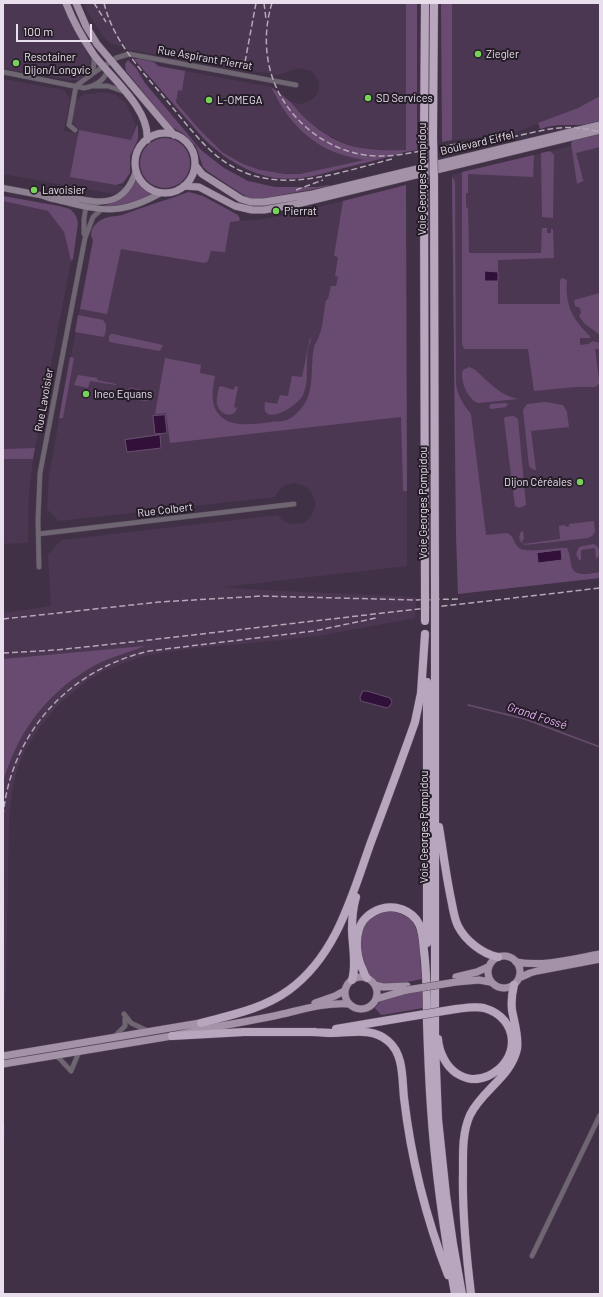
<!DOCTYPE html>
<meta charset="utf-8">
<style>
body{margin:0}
#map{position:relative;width:603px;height:1297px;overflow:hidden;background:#413146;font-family:Barlow,sans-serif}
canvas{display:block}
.frame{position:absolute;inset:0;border:4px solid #e9deeb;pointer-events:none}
.scale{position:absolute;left:16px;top:24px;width:76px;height:18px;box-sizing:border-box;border:2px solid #e9deeb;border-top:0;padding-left:5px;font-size:12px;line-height:14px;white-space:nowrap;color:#e9deeb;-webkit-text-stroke:3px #241c26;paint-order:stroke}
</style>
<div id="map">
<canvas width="603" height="1297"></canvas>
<div class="frame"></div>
<div class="scale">100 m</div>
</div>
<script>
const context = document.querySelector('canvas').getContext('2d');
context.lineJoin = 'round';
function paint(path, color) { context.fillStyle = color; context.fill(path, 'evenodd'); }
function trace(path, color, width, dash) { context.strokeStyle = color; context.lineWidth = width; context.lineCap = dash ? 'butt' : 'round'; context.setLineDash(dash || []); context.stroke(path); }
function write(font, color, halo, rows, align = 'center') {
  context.font = font + ' Barlow,sans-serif'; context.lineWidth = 4; context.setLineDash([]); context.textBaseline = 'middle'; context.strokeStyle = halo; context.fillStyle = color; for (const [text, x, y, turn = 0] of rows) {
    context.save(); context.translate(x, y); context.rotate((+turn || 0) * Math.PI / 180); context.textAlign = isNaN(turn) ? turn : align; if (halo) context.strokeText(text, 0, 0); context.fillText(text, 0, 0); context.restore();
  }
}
paint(new Path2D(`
 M3,3h60l8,20 19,35 1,5 -3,10 -8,7h-11l-66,-12z
 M84,3h322v147l-31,1 -21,-4 -27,-12 -20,-14 -18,-21 6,3 7,1 11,-5 5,-6 1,-11 -7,-11 -14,-3 -20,7 -149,-25 -7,-4 -11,-2 -8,-8 -17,-27z
 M452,3h148v93l-22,12 -59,23 -16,4 -51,5z
 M158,66l113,21 4,10 15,21 18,19 21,13 12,4 24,6 -65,14 -24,-1 -16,-3 -17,-6 -21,-12 -23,-23 -23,-28z
 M3,79l61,11 6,9 -6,32 14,3 1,-4 -7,-9 4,-21 9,-6h8l8,-2 14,2 11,9 10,22 -20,60 29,6h5l-9,8 -138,-25z
 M600,139v439l-142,16 -2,-60 -4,-359z
 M392,189l10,218 1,84h4v75l-184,21 38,3 155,7 -1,21 -97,18 -47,5 -84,8 -44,7 -37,14 -18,10 -31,26 -17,21 -14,21 -9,22 -5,22 -3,24 -3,174 -3,29v-406l48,-7 -3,-51 13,-15 217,-25 4,5 8,4h7l7,-1 6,-5 5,-11v-5l-3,-9 -5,-6 -12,-4 -10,2 -6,5 -4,7 -216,24 -12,-12 2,-32 11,-63 34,-178 110,-13 53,-3 29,-5z
 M3,201l45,10 16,21 7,29 -36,187 -32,1z
 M3,459h30l-4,32 -1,52 -25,1z
 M3,1119l2,7 -2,61z`), '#4c3752');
paint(new Path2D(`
 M406,3h11v147l-12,2c-21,6 -43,12 -65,17 -21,6 -42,12 -64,9 -28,-4 -52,-20 -72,-39l-70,-80h6l14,3 4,4 27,5 -3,20 -4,-1 -2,12 23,27 23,23 21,12 17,6 25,4h15l64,-14c-7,-2 -16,-3 -24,-6 -32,-10 -55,-37 -69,-67 5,4 12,8 17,13 7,6 12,14 19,20 33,29 56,31 99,30z
 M441,3h11v137l-10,2z
 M128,60l8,8 9,15 56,67 23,18 24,13 27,6h42l12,-2 1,1 -70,13h-8l-10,-5 -35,-23 -4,-4 -7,-21 -12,-12 -12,-7 -46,-56 -1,-7z
 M600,96v25c-7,1 -15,4 -22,4 -13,0 -25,-1 -38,4l-2,-6 40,-15z
 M137,125l1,1v13l-8,17v17l-7,10 -7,2 -46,-8 9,-47 52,10z
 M600,134v13l-24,6 8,30 -1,-2 -6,3 -6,-41 3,-4 3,-1z
 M140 163a25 25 0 1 1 50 0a25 25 0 1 1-50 0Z
 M550,151l4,4 -1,63 -11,-1 -1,-64z
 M534,155l-1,22 -65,-3v19h-2v14l2,1 1,45h72l1,-25h5v5h4v-4h2l1,29 -56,2v44h62v-24l2,-2 5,2c-2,25 5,39 23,56v2h-10v7l8,-1 5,-3 7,2v6h-5l4,31v4l-4,3h-19l-42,4 -6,-42h-64l-2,-5v-172z
 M452,177l1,1 2,4 1,201c1,12 7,21 15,31l15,121 21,-2c7,3 6,9 11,14 6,7 36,1 46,1h3c3,6 3,10 4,16 2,14 18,10 29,8v6l-142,16 -2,-60z
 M136,180l10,10 6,4c-16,9 -33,12 -51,13 16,-5 28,-11 35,-27z
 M406,185l1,306h-4l-2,-74 -231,26 -4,-30 -11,1 10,-56 36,7 -1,8 15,3c-2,11 -5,26 2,36 11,17 37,12 54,10 5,-1 11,0 16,-2 5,-2 13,-9 16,-14 12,-15 7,-41 11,-59 1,-4 4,-7 5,-11 4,-8 5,-27 7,-36l2,-1 3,-13h5l2,-9 -3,-1 3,-19 -4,-1 9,-55z
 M189,192l14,4 35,19 2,4 -1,2 -9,1 -5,30 -14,-1 -3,10 -3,2 -84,-14 -14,65 -27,-5 13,-69c-5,-8 1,-16 8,-20 8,-5 17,-3 24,-6 16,-6 33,-12 50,-17 5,-2 9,-4 14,-5z
 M3,196l56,10 11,3 3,3 3,4 2,7 -5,36 -2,2 -7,-29 -16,-21 -45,-10z
 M600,293v42l-15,-11 -6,-8 2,-3 -1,-5 -5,-2 -1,-6z
 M78,315l25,5c5,5 3,11 1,17l-29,-5z
 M111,334h2l50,11 -3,6 -51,-9v-6z
 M310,338l1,2c-8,18 0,37 -8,55 -6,12 -43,34 -38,7l12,2 3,-9 8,1 4,-20 10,1z
 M70,357l4,1 -11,60h-4z
 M469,367l5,2c13,11 26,27 44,30l-40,4c-10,-3 -19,-24 -15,-33z
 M78,375l19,3v2l19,4v1l-26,-4 -2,7 -14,-3z
 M221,386l13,4 1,-4 3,1 -4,20 3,1c-2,10 -15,8 -19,-1 -3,-6 0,-14 1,-20z
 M545,402l18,3 4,7 2,15 -38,4 5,39 -4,-1 -3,-3 -6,-56 4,-6z
 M505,403l3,1 -2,3 -15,2 -2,-2 2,-3z
 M514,416l4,3 8,86 -7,3 -4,-2 -11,-87 1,-2z
 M35,448l-2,11h-30v-10z
 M594,521l1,11 -3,4 -4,2 -63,7c-6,-3 -7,-8 -4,-13l9,-4 -7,3 1,9h-2l1,4 37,-5 -1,-13 6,-1 1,2 3,-1v-2z
 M593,544c7,2 9,10 3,15l-1,-11 -14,2v10h-2l-3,-6 3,-7z
 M145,646c-15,6 -31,10 -46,17 -48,25 -82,67 -96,120v-124z
 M390,911c25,4 28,17 30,40 0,10 1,19 2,28l-25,5 -19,-1 -11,-9 -6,-18v-24l3,-7 7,-8 9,-5z
 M422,990l1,18 -41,7 -2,-1 -5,-6 7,-9 4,-1z`), '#694b71');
const water = new Path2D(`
 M485,271l13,1v9h-13z
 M130,388l18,4 -1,9 -19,-4z
 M165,415l2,18 -12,1 -2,-18z
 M160,435l1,13 -34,4 -2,-12z
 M561,550l1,10 -24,3 -1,-10z
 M363,691h4l23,7 2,4 -2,4 -3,2 -26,-7 -1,-3z`);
paint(water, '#311039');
trace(water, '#684e6e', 1);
trace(new Path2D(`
 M468,705l57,14 75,28`), '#684e6e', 1.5);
const street = new Path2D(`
 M3,72l81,16c12,-2 20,-7 24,-18
 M92,74l24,-16 13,-4 167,31
 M76,86l16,-12 2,-10v-9
 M94,86h14l17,6
 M75,130l-6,-5 7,-39
 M84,234v-15l2,-13 12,-3
 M38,534l256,-30
 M39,567l-1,-47 2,-47 45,-235 8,-21 9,-8
 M124,1014l7,9 17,8
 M115,1036l10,-10v-8
 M55,1056l4,2 12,13 8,-19
 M532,1256l68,-141`);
const secondary = new Path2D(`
 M3,188l37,7 9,3c20,4 45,13 65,11 17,-1 32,-8 47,-16
 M42,195c37,-3 77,28 94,-24`);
const primary = new Path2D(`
 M66,3c7,18 17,36 28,52 18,24 56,54 53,85
 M76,3l10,23 11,18 77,91
 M135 163a30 30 0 1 1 60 0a30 30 0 1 1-60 0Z
 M195,165l7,9 39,25 10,3h13l49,-8 287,-69
 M184,186l15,1 36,19 17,4h12l33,-6 303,-74
 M488 972a16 16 0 1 1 32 0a16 16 0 1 1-32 0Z
 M516,962c28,5 57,-3 84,-8
 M345 993a16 16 0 1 1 32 0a16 16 0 1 1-32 0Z
 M456,977l21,-5 11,-5
 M519,978l11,-5 7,-2 63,-12
 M456,982l23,-2 11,2
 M375,985l8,2 24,-1
 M376,999l31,-9
 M315,1003l20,-7 9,-5
 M3,1056l203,-34
 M3,1064l169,-28c34,-8 68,-13 102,-20 24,-5 49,-14 75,-12`);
const highway = new Path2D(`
 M433,138l1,-135
 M424,142l1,-139
 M424,179l1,416
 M434,179l1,415
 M435,620v423l3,76 8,76 7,49 9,50
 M427,682v261
 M439,827c4,24 7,48 12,72 2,9 3,19 7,27 7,14 24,28 40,31
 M367,978c-2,-2 -3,-5 -4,-8 -6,-11 -8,-28 -4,-41 3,-10 12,-17 21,-20 14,-5 32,1 39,15 4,8 4,18 5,27 3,24 3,48 3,72 1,29 2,57 4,85 4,62 13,125 24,186
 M352,980c5,-16 0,-35 0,-51 0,-11 1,-22 4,-32
 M201,1023c30,-8 62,-14 88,-33 48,-35 63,-95 82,-148 15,-40 30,-80 44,-120l6,-29 4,-59
 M336,1029l71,-12
 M311,1032c7,0 14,1 21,1 19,0 40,-6 56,8 16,13 14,38 16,57 7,60 22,120 44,177
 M172,1036l72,-4h71
 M438,1039c1,13 8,27 18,34 11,7 20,8 32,3 33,-15 32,-58 -4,-68 -9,-2 -19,0 -28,1
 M471,1294c-5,-41 -9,-81 -8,-122 0,-19 -1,-39 7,-57 12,-25 41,-38 47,-66 2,-13 -3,-27 -5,-39 -1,-9 0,-17 2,-25`);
trace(street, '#5c4d60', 5.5);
trace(secondary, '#5c4d60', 7);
trace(primary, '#5c4d60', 8);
trace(highway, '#5c4d60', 9);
trace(street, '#6e6671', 4.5);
trace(secondary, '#8d8090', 6);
trace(primary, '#a493a8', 7);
trace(highway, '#b8a5be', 8);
trace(new Path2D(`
 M94,3l12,19
 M104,3c9,37 35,65 59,93 16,19 31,39 48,55 55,50 118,24 181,8
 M264,3l2,16
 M272,3c-10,32 -7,68 11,97 20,33 59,57 98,56 22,0 42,-6 63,-10 21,-4 43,-4 63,-8 36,-7 56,-16 93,-6
 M245,62l11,-59
 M296,190l27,-10
 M3,619l156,-17 103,-6 153,4 43,-1
 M3,653l53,-3 76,-8 468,-54
 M3,816c8,-83 65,-146 146,-165l165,-20 62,-13`), '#b4a7b7', 1.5, [6, 3]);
const primaryBridge = new Path2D(`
 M407,990l49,-8`);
const highwayBridge = new Path2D(`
 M433,138l1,41
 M424,142v37
 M435,620v-26
 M425,621v-26
 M407,1017l49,-8`);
trace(primaryBridge, '#5c4d60', 8, []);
trace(highwayBridge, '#5c4d60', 9, []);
trace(primaryBridge, '#a493a8', 7);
trace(highwayBridge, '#b8a5be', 8);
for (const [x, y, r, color] of [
 [478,54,4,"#77d259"],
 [16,63,4,"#77d259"],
 [368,98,4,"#77d259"],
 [209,100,4,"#77d259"],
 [34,190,4,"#77d259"],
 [276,211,4,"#77d259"],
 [86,394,4,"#77d259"],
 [580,482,4,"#77d259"]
]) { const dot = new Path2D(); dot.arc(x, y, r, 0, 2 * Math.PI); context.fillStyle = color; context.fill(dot); trace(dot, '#241c26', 1.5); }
write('11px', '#e9deeb', '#241c26', [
 ["Ziegler",486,54],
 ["Resotainer",24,57],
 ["Dijon/Longvic",24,70],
 ["SD Services",376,98],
 ["L-OMEGA",217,100],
 ["Lavoisier",42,190],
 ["Pierrat",284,211],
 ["Ineo Equans",94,394],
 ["Dijon Céréales",572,482,"right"]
], 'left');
write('11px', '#e9deeb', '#241c26', [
 ["Rue Aspirant Pierrat",205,58,10],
 ["Boulevard Eiffel",477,143,-13],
 ["Voie Georges Pompidou",422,179,-90],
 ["Rue Lavoisier",44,400,-80],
 ["Voie Georges Pompidou",423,503,-90],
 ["Rue Colbert",165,510,-7],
 ["Voie Georges Pompidou",424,827,-90]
]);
write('italic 12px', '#eab2f9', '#241c26', [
 ["Grand Fossé",537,716,18]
]);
</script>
